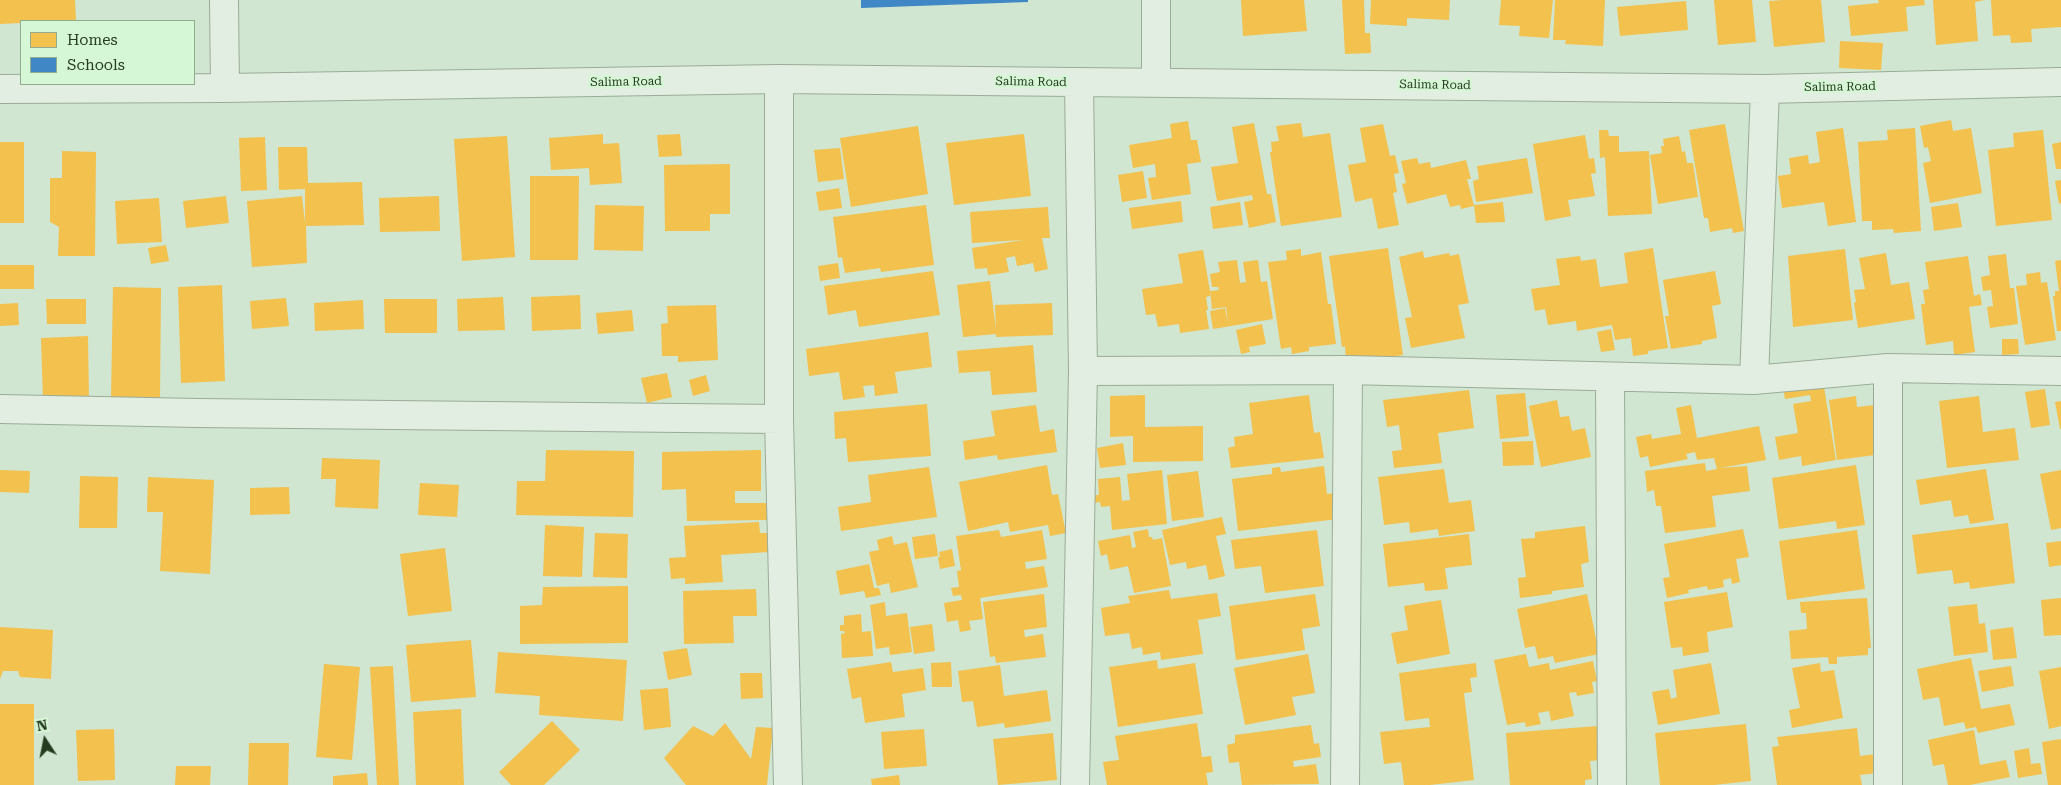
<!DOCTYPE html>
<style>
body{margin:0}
#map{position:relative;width:2061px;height:785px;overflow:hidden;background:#d0e6d0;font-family:"Roboto Serif",serif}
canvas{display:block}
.legend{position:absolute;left:20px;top:20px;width:175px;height:65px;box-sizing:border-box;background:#d6f7d6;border:1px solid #90ac8d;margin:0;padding:6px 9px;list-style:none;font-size:15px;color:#263c1f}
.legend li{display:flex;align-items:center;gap:10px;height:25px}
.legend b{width:25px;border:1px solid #90ac8d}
.north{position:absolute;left:20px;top:715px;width:50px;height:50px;-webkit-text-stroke:4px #d6f7d6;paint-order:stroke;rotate:349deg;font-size:14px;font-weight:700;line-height:20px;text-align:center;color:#263c1f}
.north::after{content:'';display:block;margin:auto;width:18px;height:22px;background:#263c1f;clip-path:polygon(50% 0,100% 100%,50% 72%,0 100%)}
</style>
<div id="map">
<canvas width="2061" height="785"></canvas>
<ul class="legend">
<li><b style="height:14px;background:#f2c14e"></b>Homes</li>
<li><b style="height:14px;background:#3f88c5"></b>Schools</li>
</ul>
<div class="north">N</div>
</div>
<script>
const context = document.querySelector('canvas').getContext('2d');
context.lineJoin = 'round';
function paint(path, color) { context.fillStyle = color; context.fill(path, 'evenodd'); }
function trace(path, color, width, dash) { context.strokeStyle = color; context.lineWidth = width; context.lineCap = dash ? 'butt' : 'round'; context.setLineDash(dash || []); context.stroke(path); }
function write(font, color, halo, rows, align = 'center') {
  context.font = font + ' "Roboto Serif",serif'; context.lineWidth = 5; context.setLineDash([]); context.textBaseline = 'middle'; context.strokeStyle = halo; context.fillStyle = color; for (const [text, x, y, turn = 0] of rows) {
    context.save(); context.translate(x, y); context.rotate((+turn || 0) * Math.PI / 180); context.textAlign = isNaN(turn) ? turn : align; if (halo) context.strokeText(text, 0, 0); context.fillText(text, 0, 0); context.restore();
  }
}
paint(new Path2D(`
 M0,0h75l1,21h-55v2l-21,1z
 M1241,0h63l3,31 -64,5z
 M1342,0h22l1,33h5l1,20 -26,1z
 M1371,0h79l-1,20 -42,-2v8l-37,-2z
 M1501,0h52l-4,38 -30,-2 1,-10 -21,-1z
 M1555,0h50l-2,46 -38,-2 1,-4h-13z
 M1714,0h38l4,42 -38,3z
 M1783,0h38l4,42 -51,5 -5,-46z
 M1878,0h46l1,5 -19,2 2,24 -57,5 -3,-30 31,-3z
 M1933,0h52l-10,2 3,39 -42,4z
 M1991,0h70v27l-30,2 1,13 -21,1 -1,-8 -17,1z
 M1686,1l2,29 -68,6 -3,-29z
 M1840,41l43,2 -2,27 -42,-2z
 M1951,120l2,11 18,-3 11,65 -52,10 -7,-40 8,-2 -3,-14 -4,1 -4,-22z
 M1188,121l3,19h6l4,22 -14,2 4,30 -39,6 -4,-22 8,-1 -1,-13 -22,4 -4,-23 43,-7 -2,-14z
 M1254,123l13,71h4l5,28 -27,6 -5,-26 9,-2 -1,-5 -35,6 -6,-34 27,-4 -6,-36z
 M1301,123l2,14 27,-4 12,84 -61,9 -11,-74h2l-1,-10 8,-1 -3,-15z
 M1383,124l7,32 5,-1 4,18 -5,1 3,18 -4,1 6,32 -21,4 -6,-31 -17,4 -7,-37 18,-3 -6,-34z
 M1725,124l19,107 -11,2 -1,-5 -22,4 -2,-14h-4l-15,-88z
 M918,126l10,68 -77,13 -11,-69z
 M1843,128l13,94 -28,4 -4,-24 -42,6 -4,-32 13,-2 -2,-16 19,-3 1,9 11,-2 -4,-30z
 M1915,128l6,103 -27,2 -1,-4 -21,1v-9h-10l-4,-79 30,-2 -1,-10z
 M1599,130h9l1,6h10v16l30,-1 3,63 -44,2 -3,-59 -5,1z
 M2043,130l9,90 -56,6 -8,-76 26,-3 -1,-14z
 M603,134v10l16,-1 3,40 -32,2 -1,-17 -38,2 -2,-32z
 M680,134l2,22 -23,1 -2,-22z
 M1024,134l7,62 -77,9 -8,-62z
 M1585,135l4,24 5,-1 2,15 -5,1 4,22 -27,4 3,16 -26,5 -12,-77z
 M507,136l8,121 -53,4 -8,-122z
 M1679,136l3,16 3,-1 2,12h6l5,34 -40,7 -8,-49 12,-2 -1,-7h3l-1,-7z
 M265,137l2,53 -26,1 -2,-53z
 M0,142h24v81h-24z
 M2061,142v27h-5l-4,-25z
 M278,147h29l1,36 54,-1 2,43 -58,1 1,37 -55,4 -5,-66 55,-5 3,27v-34l-26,1z
 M840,148l4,31 -26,3 -4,-32z
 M62,151l34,1 -1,104h-37l1,-29 -9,-5v-44h12z
 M1417,158l2,6 11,-2 1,6 35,-8 5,19h-4l7,27 -13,3 -1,-4 -10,2 -4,-13 -39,10 -5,-20 4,-1 -5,-22z
 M1527,158l6,35 -57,9 -3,-21 6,-2 -2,-13z
 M730,164v50h-20v17h-45l-1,-66z
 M1143,171l4,27 -25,4 -4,-27z
 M530,176h49l-1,84h-48z
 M2061,180v23l-2,1 -4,-23z
 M839,188l3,20 -23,3 -3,-19z
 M226,196l3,27 -43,5 -3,-27z
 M439,196l1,35 -60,1 -1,-34z
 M159,198l3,44 -45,2 -2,-43z
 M1181,201l2,21 -51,7 -3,-21z
 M1240,202l3,23 -30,4 -3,-22z
 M1503,202l2,20 -29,1 -2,-18z
 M1958,203l4,24 -28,4 -3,-24z
 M595,205l49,1 -1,45 -49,-1z
 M926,205l8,60 -53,7 -1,-4 -35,5 -3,-16 -4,1 -5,-41z
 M1048,207l2,31h-8l6,31 -13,3 -2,-9 -16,3 -2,-10 -9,2 3,14 -21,3 -1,-7 -12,1 -3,-21 51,-8 -51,3 -2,-31z
 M166,245l3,16 -18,3 -3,-16z
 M1388,248l15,107 -40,6h-17l-1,-15 -3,1 -13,-91z
 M1653,248l15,100 -20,3v3l-15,2 -2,-18 -16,2 -3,-15 -35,6 -1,-10 -28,4 -3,-16 -10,2 -4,-22 29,-4 -4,-26 24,-3 1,5 15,-2 4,28 28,-4 -4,-30z
 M1301,249v7l20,-4 7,52h3l5,40 -27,3v4l-17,3 -1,-7 -10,2 -13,-87 19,-2 -1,-9z
 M1845,249l8,71 -60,7 -5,-71z
 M1203,250l7,41v5l-4,1 2,13h-2l3,19 -29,4 -1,-9 -21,3 -3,-13 -9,1 -4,-26 41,-6 -5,-29z
 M1423,251l1,7 25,-5 1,3 9,-2 10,49 -11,2 7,33 -54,10 -6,-30 7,-1 -13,-60z
 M1886,253l5,32 18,-3 6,37 -57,9 -4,-25 2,-1 -2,-12 11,-1 -6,-31z
 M2006,254l4,34h4l4,36 -28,4 -3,-21 6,-1 -2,-16 -8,1 -2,-14 9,-2 -2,-19z
 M1968,256l6,40 6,-2 2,11 -13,2 6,45 -21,3 -1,-14 -27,4 -5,-41h4l-2,-14 6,-1 -4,-27z
 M1237,260l3,23 6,-1 -3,-20 15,-2 3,22 6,-1 6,38 -60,10 -3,-18 15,-3 3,16 -2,-17 -14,2 -2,-18 9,-1 -1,-3h-6l-2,-13 10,-2 -2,-10z
 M2061,260v71h-4l-4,-35h2v-5h4l-4,-30z
 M838,263l2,15 -20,3 -2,-15z
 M0,265h34v24h-34z
 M933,271l7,44 -81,12 -3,-17 -28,5 -4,-29z
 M1715,271l6,33 -9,2 5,32 -15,3v3l-31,5 -6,-33h4l-6,-36z
 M2040,272l1,11 6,-1 9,58 -31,5 -9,-59 11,-1 -1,-11z
 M990,281l6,49 -1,-25 57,-2 1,32 -57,2v-3l-33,3 -6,-52z
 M222,285l3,96 -44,2 -3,-96z
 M113,287l48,1 -1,111 -49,-1z
 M580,295l1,34 -49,2 -1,-34z
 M503,297l2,33 -47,1 -1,-32z
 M286,298l3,28 -37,3 -2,-28z
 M46,299h40v25h-39z
 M384,299h53v34h-52z
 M363,300l1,29 -49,2 -1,-28z
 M18,303l1,22 -19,1v-22z
 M716,305l2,55 -40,2v-6h-16l-1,-32 7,-1 -1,-17z
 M632,310l2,21 -36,3 -2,-21z
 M1262,324l4,20 -17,3 1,5 -9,2 -5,-24z
 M1611,329l4,21 -14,2 -4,-20z
 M928,332l4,35 -37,5 3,21 -23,3 -1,-11 -11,1 2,11 -22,3 -4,-28 -30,4 -3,-27z
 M88,336l1,64 -46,1 -2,-63z
 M2002,339h16l1,15 -17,1z
 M1033,345l4,47 -45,3 -2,-24 -31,2 -2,-22z
 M667,373l5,24 -25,6 -6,-25z
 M706,375l4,16 -17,5 -4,-16z
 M1823,381l13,79 -34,6 -1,-10 -22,4 -4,-23 23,-4 -5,-29 18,-3 -1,-6 -25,4 -2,-12z
 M2045,389l5,36 -19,3 -6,-36z
 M1469,390l5,38 -36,5 4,30 -48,5 -2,-17 10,-1 -3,-25 -12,2 -4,-27z
 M1525,393l4,43 -29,3 -4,-44z
 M1145,395v32l58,-1v35l-70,1v-26l-23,1v-41z
 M1309,395l5,38 6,-1 4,26 -93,10 -3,-20 7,-2 -1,-9 19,-3 -4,-31z
 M1856,396l1,11 18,-2 5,40 -7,1 2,9 -38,5 -8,-60z
 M1979,396l4,36 32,-4 4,32 -72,8 -8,-67z
 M1557,400l3,17 9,-1 3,15 13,-3 6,29 -50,10 -12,-61z
 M2061,401v28h-1l-5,-27z
 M927,404l4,52 -83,6 -2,-24 -11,1 -1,-27z
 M1036,405l4,27 14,-3 3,23 -59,8 -1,-5 -32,5 -2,-19 32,-5 -4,-25z
 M1691,405l6,33 62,-12 7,34 -46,8 27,-2 3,25 -38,5 4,31 -51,6 -4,-27h-5l-2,-16 -7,2 -2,-21 60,-8 1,8 11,-2 -3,-11 -17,2 -2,-8 -9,2 2,5 -38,8 -2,-11 -8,2 -4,-21 15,-3 1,5 29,-5 -5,-26z
 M1533,441l1,24 -31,1 -1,-24z
 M1123,443l3,22 -26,3 -3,-20z
 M546,450l88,1 -1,66 -117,-2 1,-34h28z
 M761,450v41h-26v12h33v17l-81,1 -1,-32 -24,1v-38z
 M322,458l58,2 -2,49 -43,-2 1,-28h-15z
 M1047,465l5,30 6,-1 8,39 -16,3 -2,-11 -38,7 -2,-10 -40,9 -9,-49z
 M1856,465l9,60 -28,4 -1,-8 -57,8 -7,-51z
 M1324,466l3,28 7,-1 4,26 -100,12 -6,-52 40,-5v-6l8,-1 1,5z
 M929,467l8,50 -96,14 -3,-24 33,-5 -3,-27z
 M1444,469l5,34 22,-3 4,31 -36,5 -1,-7 -28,4 -1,-11 -25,3 -6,-48z
 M1986,469l8,51 -24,4 -2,-9 -14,2 -3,-17 -31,5 -4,-25z
 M0,470l30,1 -1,22 -29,-1z
 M1162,470l5,54 -55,6 -2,-24 -9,1 -1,-5 -6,1v-8h5l-1,-16 22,-2 2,24 8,-1 -3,-26z
 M2061,470v58l-10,2 -11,-56z
 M1198,471l6,46 -32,4 -5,-46z
 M80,476l38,1 -1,51h-38z
 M148,477l66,3 -4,94 -50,-3 3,-59h-16z
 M420,483l39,2 -2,32 -39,-2z
 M289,487l1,27 -40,1v-27z
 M1222,517l4,17 -10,2 9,40 -16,4 -3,-15 -19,4 -1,-7 -16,3 -8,-35z
 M759,522l1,11h7l2,19 -48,3 2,27 -38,2v-6l-14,1 -2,-21 17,-1 -2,-31z
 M2008,523l7,60 -45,6 -1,-7 -15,2 -2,-14 -35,4 -5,-39z
 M545,525l39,2 -2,50 -39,-1z
 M1585,526l4,36 -8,2 3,23 -32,4v3l-32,4 -2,-20 8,-1 -5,-38 14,-1v-6z
 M1148,529l1,8h3l1,3 9,-2 9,48 -37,7 -6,-27 -18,4 -3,-16 -6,2 -3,-15 32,-6 2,13 4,-1 -3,-15z
 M1743,529l6,28 -13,2 4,23 -8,2 -1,-6 -8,2 1,7 -16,3 -1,-4 -19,4 1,3 -22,5 -4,-20 7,-1 -6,-33z
 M999,530l2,7 41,-7 5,29 -22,3 1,7 18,-3 4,21 -68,11 3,21 -14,2 2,9 -11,2 -2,-12 -11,2 -3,-19 18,-3 -1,-5 -8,1 -2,-8 8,-1 -2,-16 4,-1 -5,-34z
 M1317,530l7,56 -59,7 -4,-27 -26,3 -4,-29z
 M1857,530l8,59 -78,11 -8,-59z
 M595,533l33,1 -1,44 -34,-1z
 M935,534l3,22 -23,3 -3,-22z
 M1469,534l3,31 -27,3 3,21 -23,2 -1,-8 -36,4 -5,-43z
 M892,536l2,9 13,-3 11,45 -27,6 -2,-10 -12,3 -8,-34 10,-2 -2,-10z
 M2061,541v24l-12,2 -3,-24z
 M445,548l7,63 -44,5 -8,-62z
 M952,549l3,17 -15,3 -2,-12h2l-1,-5z
 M869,564l5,24h5l2,7 -15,3 -2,-7 -24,4 -4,-24z
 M628,586v57l-108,1v-38l22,-1 1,-18z
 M756,589l1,27h-24l1,27 -50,1 -1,-53z
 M1169,590l2,9 46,-6 4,23 -23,4 5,34 -42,6 -1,-8 -17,3 -1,-8 -10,2 -3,-16 -24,3 -4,-28 29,-5 -2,-7z
 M1727,592l6,35 -26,5 2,20 -26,4 -1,-9 -11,1 -7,-46z
 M1044,594l3,33 -23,3 1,7 18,-3 3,23 -50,6 -1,-7 -5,1 -7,-55z
 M1315,594l5,32 -18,3 3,21 -69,10 -7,-54z
 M1587,594l12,60 -44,9 -2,-7 -15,3 -3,-13 -10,2 -8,-39z
 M1867,598l4,50h-3v7l-31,2v7h-8l-1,-7 -37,2 -2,-28 18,-2 -1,-16h-5l-1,-11z
 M2061,598v37l-17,1 -3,-36z
 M1441,600l9,54 -53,10 -6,-31 17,-3 -4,-24z
 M885,602l1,14 21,-3 5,39 -22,3 -1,-8 -13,2 -6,-44z
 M1977,604l2,20 6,-1 3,29 -34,4 -6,-49z
 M861,614l1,18 9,-1 2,25 -31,2 -1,-24 4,-1 -1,-2h-4v-6h4v-9z
 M932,624l3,27 -21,3 -4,-27z
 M0,627l53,3 -2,49 -31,-2 -2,-6h-15l-3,8z
 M2013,627l4,31 -24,2 -3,-30z
 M471,640l5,57 -65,5 -5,-57z
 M687,648l5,27 -24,5 -5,-28z
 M498,652l129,8 -4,61 -84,-6 1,-19 -45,-3z
 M1308,654l7,39 -23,4 4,18 -51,10 -11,-57z
 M1526,654l3,13 20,-4 1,7 43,-9 4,20 -5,1 2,11 -17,3 -1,-4 -7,1 5,23 -23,5 -2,-10 -11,2 3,11 -15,3 -1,-5 -18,3 -13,-65z
 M1971,658l10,51 29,-5 5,21 -37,8 -2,-6 -10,2 -2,-7 -20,4 -5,-29 -16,3 -6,-31z
 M1157,660l1,9 37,-6 8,51 -85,13 -9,-60z
 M891,662l2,10 30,-4 3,22 -24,4 3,23 -40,6 -4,-26 -9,2 -5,-30z
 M951,662l1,25h-20l-1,-24z
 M1476,663l1,14 -7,1 2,14 -8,1 10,87 -44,5h-26l-3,-23 -17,2 -4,-32 50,-5 -1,-9 -24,3 -6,-48z
 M1711,663l9,51 -62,11 -6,-33 17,-3 2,10 6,-2 -4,-27z
 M1820,663l1,9 13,-2 9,48 -51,10 -3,-18 11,-2 -8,-40z
 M324,664l36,3 -8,93 -36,-3z
 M1000,665l4,31 43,-6 4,31 -46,7 -1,-5 -27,4 -4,-26 -11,1 -4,-31z
 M393,666l6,119h-22l-7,-118z
 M2011,666l3,20 -32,6 -4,-21z
 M2061,667v59l-12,3 -10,-58z
 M740,673h22l1,25 -22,1z
 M668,688l3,39 -27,3 -4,-40z
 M0,704h34v81h-34z
 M461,709l3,76h-48l-3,-73z
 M552,721l28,29 -36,35h-33l-12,-13z
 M725,723l26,36 5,-32 17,1 -6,57h-81l-22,-27 29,-32 20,10z
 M1197,723l5,34 9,-1 2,16 -7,1 2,12h-101l-4,-23 16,-2 -4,-24z
 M1746,724l5,57 -37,4h-54l-5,-52z
 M1311,725l3,19 5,-1 2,14 -28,4 1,6 22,-3 3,20 -77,1 -3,-23 -10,1 -2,-18 8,-2v-8z
 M1598,726l3,34 -11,1 2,18 -7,1v5h-75l-4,-52z
 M1857,728l3,28 16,-2 2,19 -18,2 2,10h-85l-5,-38 7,-1 -2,-9z
 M114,729l1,51 -37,1 -2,-51z
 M924,729l3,37 -43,3 -3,-37z
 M1974,730l6,35 26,-5 4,17 -40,8h-22l-4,-21 -11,2 -5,-26z
 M1053,733l4,47 -59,5 -5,-46z
 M2061,739v46h-13l-6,-43z
 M249,743h40l-1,42h-40z
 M2029,748l2,16 9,-1 2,11 -24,4 -4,-27z
 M176,766h35l-1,19h-35z
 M367,773l1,12h-35v-9z
 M899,775l1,10h-28l-1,-6z`), '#f2c14e');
paint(new Path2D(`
 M861,0h167v2l-167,6z`), '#3f88c5');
const street = new Path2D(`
 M224,0l1,88
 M779,79v340l9,366
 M1156,82v-82
 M0,89l225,-1 554,-9 986,10 296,-7
 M1888,368v417
 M1083,371l265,-1 406,10 134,-12 173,3
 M1610,377l2,408
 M1754,380l11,-291
 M0,409l198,4 581,6
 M1075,785l8,-414 -4,-289
 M1345,785l3,-415`);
trace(street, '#9aac98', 30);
trace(street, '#e2eee1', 28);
write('12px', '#263c1f', '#d6f7d6', [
 ["Salima Road",626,82,-1],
 ["Salima Road",1031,82,1],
 ["Salima Road",1435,85,1],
 ["Salima Road",1840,87,-1]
]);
</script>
